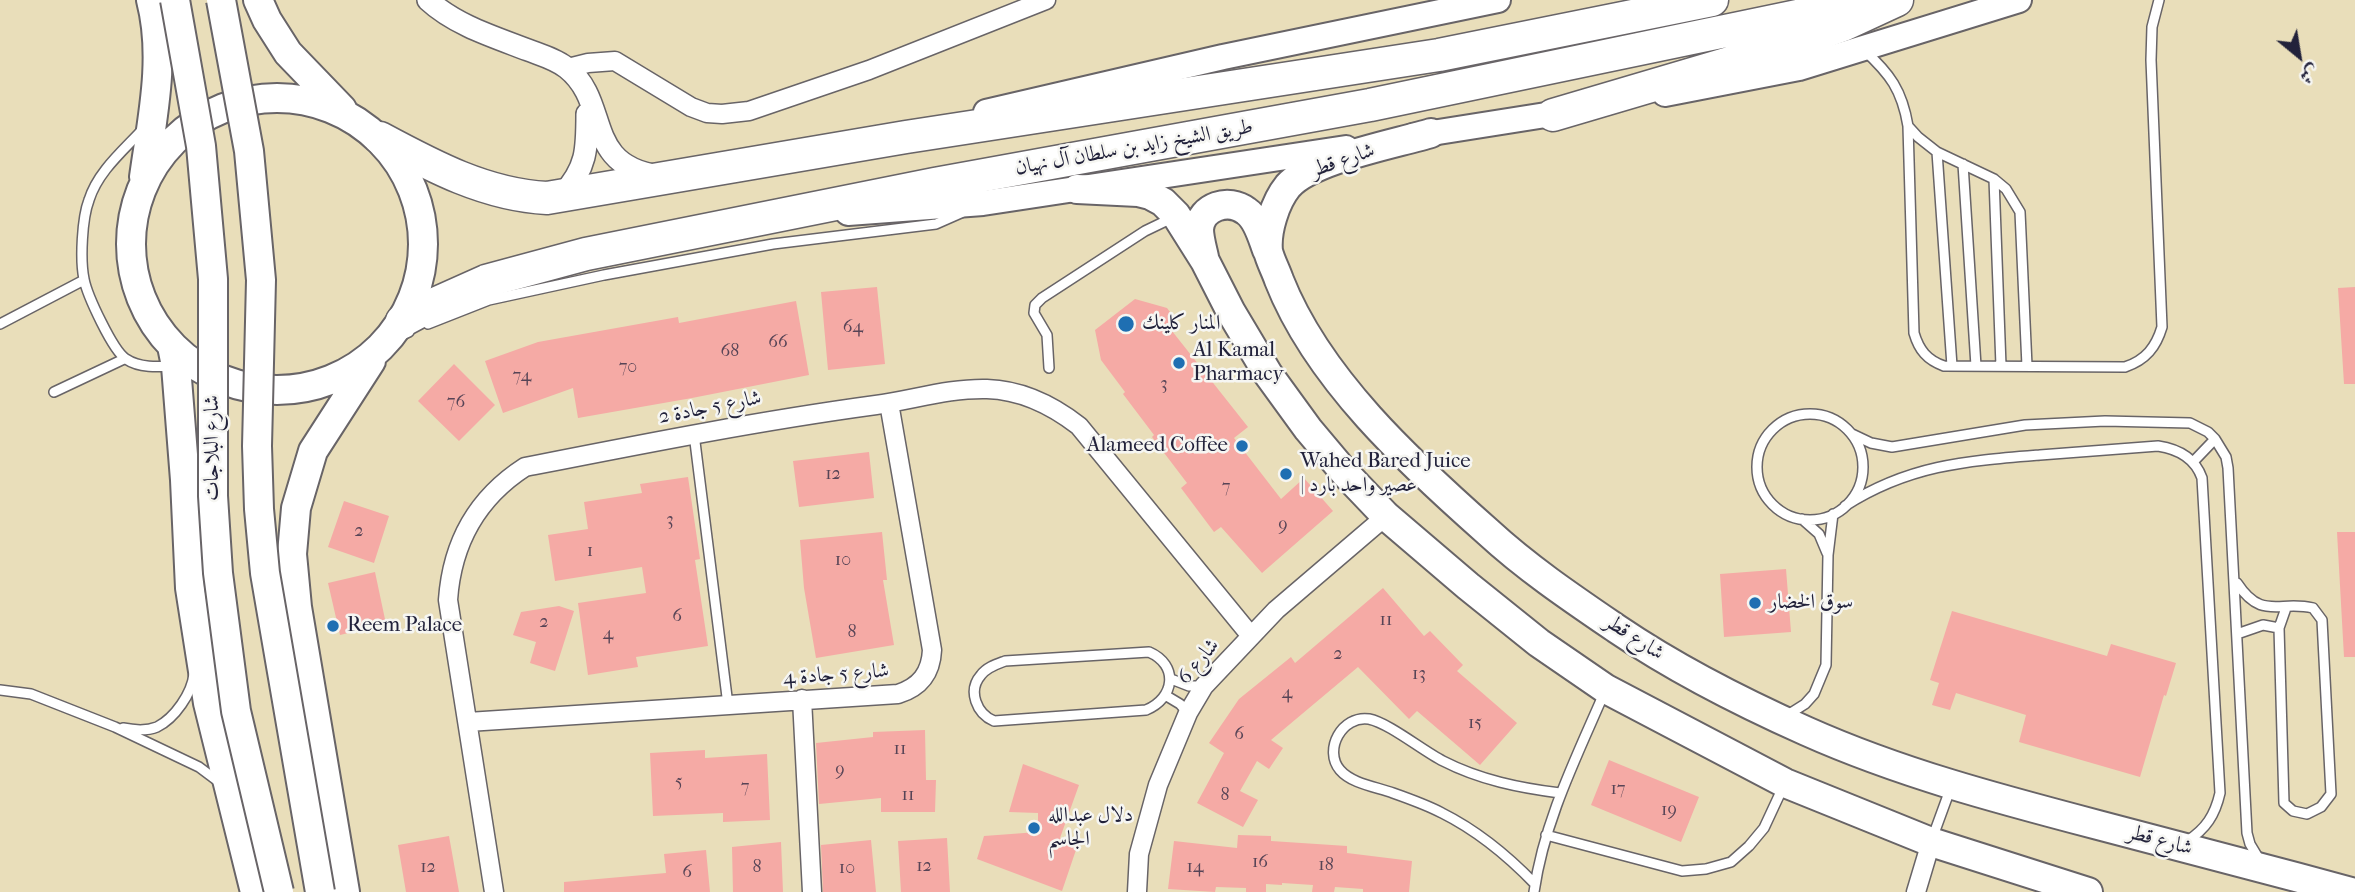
<!DOCTYPE html>
<meta charset="utf-8">
<style>
body{margin:0}
#map{position:relative;width:2355px;height:892px;overflow:hidden;background:#e9deba;font-family:"IM FELL French Canon",Amiri,serif}
canvas{display:block}
.north{position:absolute;left:2264px;top:21px;width:70px;height:70px;-webkit-text-stroke:5px #f6f6f2;paint-order:stroke;rotate:150deg;font-size:19px;font-weight:700;line-height:28px;text-align:center;color:#22223b}
.north::after{content:'';display:block;margin:auto;width:24px;height:32px;background:#22223b;clip-path:polygon(50% 0,100% 100%,50% 72%,0 100%)}
</style>
<div id="map">
<canvas width="2355" height="892"></canvas>
<div class="north">ش</div>
</div>
<script>
const context = document.querySelector('canvas').getContext('2d');
context.lineJoin = 'round';
function paint(path, color) { context.fillStyle = color; context.fill(path, 'evenodd'); }
function trace(path, color, width, dash) { context.strokeStyle = color; context.lineWidth = width; context.lineCap = dash ? 'butt' : 'round'; context.setLineDash(dash || []); context.stroke(path); }
function write(font, color, halo, rows, align = 'center') {
  context.font = font + ' "IM FELL French Canon",Amiri,serif'; context.lineWidth = 5; context.setLineDash([]); context.textBaseline = 'middle'; context.strokeStyle = halo; context.fillStyle = color; for (const [text, x, y, turn = 0] of rows) {
    context.save(); context.translate(x, y); context.rotate((+turn || 0) * Math.PI / 180); context.textAlign = isNaN(turn) ? turn : align; if (halo) context.strokeText(text, 0, 0); context.fillText(text, 0, 0); context.restore();
  }
}
paint(new Path2D(`
 M877,287l8,77 -57,6 -7,-78z
 M2355,287v97h-11l-6,-96z
 M1135,299l32,9 13,17 -8,6 76,96 -14,11 47,61 23,-21 29,33 -71,62 -41,-46 -7,5 -33,-44 6,-5 -35,-46 2,-2 -31,-41 2,-2 -24,-32 -6,-30z
 M796,301l13,74 -117,23 -114,20 -5,-30 -70,25 -18,-52 53,-19 140,-25 1,6z
 M454,364l41,41 -36,36 -41,-40z
 M869,452l5,46 -75,9 -6,-46z
 M688,477l12,82 -5,1 13,86 -72,11 2,10 -50,8 -10,-72 68,-10 -4,-26 -87,14 -7,-46 40,-6 -4,-27 58,-9 -2,-9z
 M344,501l45,15 -15,47 -46,-16z
 M882,532l5,48h-4l11,65 -78,13 -12,-70 -4,-48z
 M2337,532h18v125h-11z
 M1786,569l5,63 -67,5 -4,-63z
 M375,572l11,52 -46,11 -12,-52z
 M1383,588l41,48 6,-5 33,34 -6,6 60,52 -37,42 -63,-54 -8,8 -51,-52 -87,73 12,8 -14,21 -12,-8 -17,30 18,9 -15,27 -46,-24 27,-50 -15,-10 30,-44 52,-42 4,6z
 M559,606l15,5 -19,60 -25,-8 6,-21 -23,-7 8,-23z
 M1952,611l155,45 4,-12 65,19 -10,33 -2,-1 -24,82 -121,-35 7,-27 -70,-22 -6,17 -18,-5 7,-22 -9,-3z
 M925,730l1,50h10l-1,32h-54v-14l-62,6 -3,-61 57,-6v-5z
 M705,750v8l62,-4 3,66 -47,2v-9l-70,3 -3,-63z
 M1609,760l90,37 -18,45 -90,-37z
 M1023,764l56,21 -19,53 18,6 -16,47 -85,-32 7,-23 54,-4v-19l-29,-1z
 M1238,835l33,1v5l76,5v7l65,8 -3,31h-46v-3l-28,-2 -1,5h-22l1,-7 -31,-2v2l-16,-1v8h-20v-4l-30,-1 -1,5 -47,-3 6,-48 63,7z
 M449,836l10,56h-53l-8,-47z
 M947,838l3,54h-49l-3,-51z
 M871,840l5,52h-53l-2,-47z
 M781,842l2,50h-50l-1,-45z
 M706,850l4,42h-146v-10l102,-9 -2,-19z`), '#f5aaa5');
const service = new Path2D(`
 M1864,50c26,24 38,40 44,76l6,207c5,17 13,27 30,33l181,1c21,-7 31,-20 37,-40l-11,-267 1,-33 7,-27
 M1908,126l10,11 19,15 57,27 12,10 14,23 7,154
 M144,128c-20,22 -46,43 -55,72 -7,18 -9,60 -5,79 3,16 29,72 42,80 13,9 32,8 47,7
 M1937,152l15,214
 M1963,164l13,202
 M1994,179l7,187
 M0,324l84,-44
 M428,324l61,-24 115,-25 169,-31 163,-20 25,-11
 M385,343l24,-11
 M1049,368l-2,-33 -13,-22 1,-8 7,-7 103,-67 27,-13
 M54,392l70,-33
 M1757 467a53 53 0 1 1 106 0a53 53 0 1 1-106 0Z
 M694,434l34,271
 M1852,434l19,9 21,4 133,-22 80,-4 85,2 18,9 7,7 11,18 2,11 19,365 3,11 9,15
 M2193,462l22,-23
 M1845,506c64,-41 121,-45 195,-51 39,-3 79,-6 118,-9 20,3 37,12 44,32l18,315c-5,22 -14,36 -33,48
 M1802,519l17,15 8,19
 M2237,583c25,38 42,17 76,25l9,12 9,174 -10,13 -14,7 -14,-3 -9,-8 -5,-175 7,-20
 M2237,634l26,-9 16,3
 M1149,652c30,13 26,46 -3,58l-152,11c-17,-7 -27,-30 -13,-46 6,-8 16,-11 24,-14z
 M1171,679l18,7h15
 M0,690l31,4 84,33 84,40 20,15
 M1165,695l15,9 8,9
 M1786,716l19,-12 9,-10 12,-29 2,-110 5,-41
 M123,728c10,2 24,3 34,-1 18,-9 35,-34 37,-53
 M1546,835l136,36 24,-2 25,-7 18,-16 15,-18 20,-43
 M1932,839l19,-52
 M1535,884c-27,-28 -57,-53 -93,-71 -15,-8 -32,-14 -49,-20 -16,-6 -41,-9 -53,-23 -17,-20 2,-55 29,-51 20,4 54,32 74,42 37,19 77,27 117,32
 M1534,892c10,-71 43,-136 71,-201`);
const minor = new Path2D(`
 M568,68l20,-5 27,-2 76,46 16,6 15,1 27,-3 120,-41 177,-70
 M802,699l10,193
 M468,722l430,-28c22,-7 33,-21 34,-44l-43,-247
 M494,892l-46,-292c4,-57 29,-102 77,-133 117,-23 233,-46 351,-62 37,-5 73,-17 111,-16 34,1 65,16 92,37l172,210
 M1137,892l2,-38 19,-69 30,-72 16,-27 72,-76 110,-94
 M1916,892l15,-50`);
const tertiary = new Path2D(`
 M428,0c27,25 66,37 100,50 13,5 28,9 39,18 44,35 15,96 91,108
 M562,195c25,-27 25,-46 25,-81`);
const secondary = new Path2D(`
 M1665,94l134,-26 220,-68
 M986,112l237,-55 275,-57
 M1413,136l158,-25
 M848,213l135,-10 363,-55`);
const primary = new Path2D(`
 M258,0l9,20 21,33 54,56
 M131 244a146 146 0 1 1 292 0a146 146 0 1 1-292 0Z
 M1431,133c-36,11 -119,26 -143,53 -13,16 -22,45 -20,65 2,9 8,20 11,29 39,99 131,183 209,252 39,36 85,67 129,97 59,40 124,73 189,102 94,42 193,68 292,94 85,22 169,44 253,67
 M144,177c8,-58 22,-119 7,-177
 M1077,189l61,3 12,3 13,7 13,13 29,46 26,51 37,62 40,55 37,44 41,43 82,70 71,57 67,46 179,94 146,59 157,50
 M1204,257c-2,-9 -5,-19 -5,-28 2,-23 30,-31 47,-18 12,8 16,26 21,39
 M172,346l4,20 9,114 5,108 18,115 47,189
 M345,892l-48,-285 -5,-53 4,-46 17,-57 58,-90`);
const motorway = new Path2D(`
 M1553,115l227,-67 63,-23 54,-25
 M380,138c52,28 106,57 167,60l359,-61 533,-82 273,-55
 M402,321l28,-15 56,-25 100,-27 349,-70 435,-79 504,-105`);
trace(service, '#686467', 12);
trace(minor, '#686467', 21);
trace(tertiary, '#686467', 24);
trace(secondary, '#686467', 28);
trace(primary, '#686467', 32);
trace(motorway, '#686467', 35);
trace(service, '#fff', 9);
trace(minor, '#fff', 18);
trace(tertiary, '#fff', 21);
trace(secondary, '#fff', 24);
trace(primary, '#fff', 28);
trace(motorway, '#fff', 32);
const primaryBridge = new Path2D(`
 M175,0l26,146 12,133v217l5,77 18,138 43,181
 M221,0l28,151 12,129 -4,166 2,63 6,64 55,319`);
trace(primaryBridge, '#686467', 32, []);
trace(primaryBridge, '#fff', 28);
for (const [x, y, r, color] of [
 [1126,324,9,"#1f6fb2"],
 [1179,363,7,"#1f6fb2"],
 [1242,446,7,"#1f6fb2"],
 [1286,474,7,"#1f6fb2"],
 [1755,603,7,"#1f6fb2"],
 [333,626,7,"#1f6fb2"],
 [1034,828,7,"#1f6fb2"]
]) { const dot = new Path2D(); dot.arc(x, y, r, 0, 2 * Math.PI); context.fillStyle = color; context.fill(dot); trace(dot, '#f6f6f2', 2.5); }
write('18px', '#574456', null, [
 ["64",853,328],
 ["66",778,343],
 ["68",730,352],
 ["70",628,368],
 ["74",522,377],
 ["3",1164,385],
 ["76",456,403],
 ["12",833,475],
 ["7",1226,488],
 ["3",670,521],
 ["9",1283,526],
 ["2",359,532],
 ["1",590,552],
 ["10",843,561],
 ["6",677,617],
 ["11",1386,621],
 ["2",544,623],
 ["8",852,633],
 ["4",608,635],
 ["2",1338,655],
 ["13",1419,675],
 ["4",1287,694],
 ["15",1475,724],
 ["6",1239,735],
 ["11",900,750],
 ["9",840,771],
 ["5",679,783],
 ["7",745,788],
 ["17",1618,790],
 ["11",908,796],
 ["8",1225,796],
 ["19",1669,811],
 ["16",1260,863],
 ["18",1326,866],
 ["12",924,867],
 ["12",428,868],
 ["8",757,868],
 ["14",1195,868],
 ["10",847,869],
 ["6",687,873]
]);
write('21px', '#22223b', '#f6f6f2', [
 ["طريق الشيخ زايد بن سلطان آل نهيان",1134,148,-10],
 ["شارع قطر",1343,161,-19],
 ["شارع 5 جادة 2",710,408,-11],
 ["شارع البلاجات",213,448,-90],
 ["شارع قطر",1634,638,33],
 ["شارع 6",1199,662,-50],
 ["شارع 5 جادة 4",836,675,-4],
 ["شارع قطر",2160,841,15]
]);
write('21px', '#22223b', '#f6f6f2', [
 ["المنار كلينك",1142,324],
 ["Al Kamal",1193,351],
 ["Pharmacy",1193,375],
 ["Alameed Coffee",1228,446,"right"],
 ["Wahed Bared Juice",1300,462],
 ["| عصير واحد بارد",1300,486],
 ["سوق الخضار",1769,603],
 ["Reem Palace",347,626],
 ["دلال عبدالله",1048,816],
 ["الجاسم",1048,840]
], 'left');
</script>
